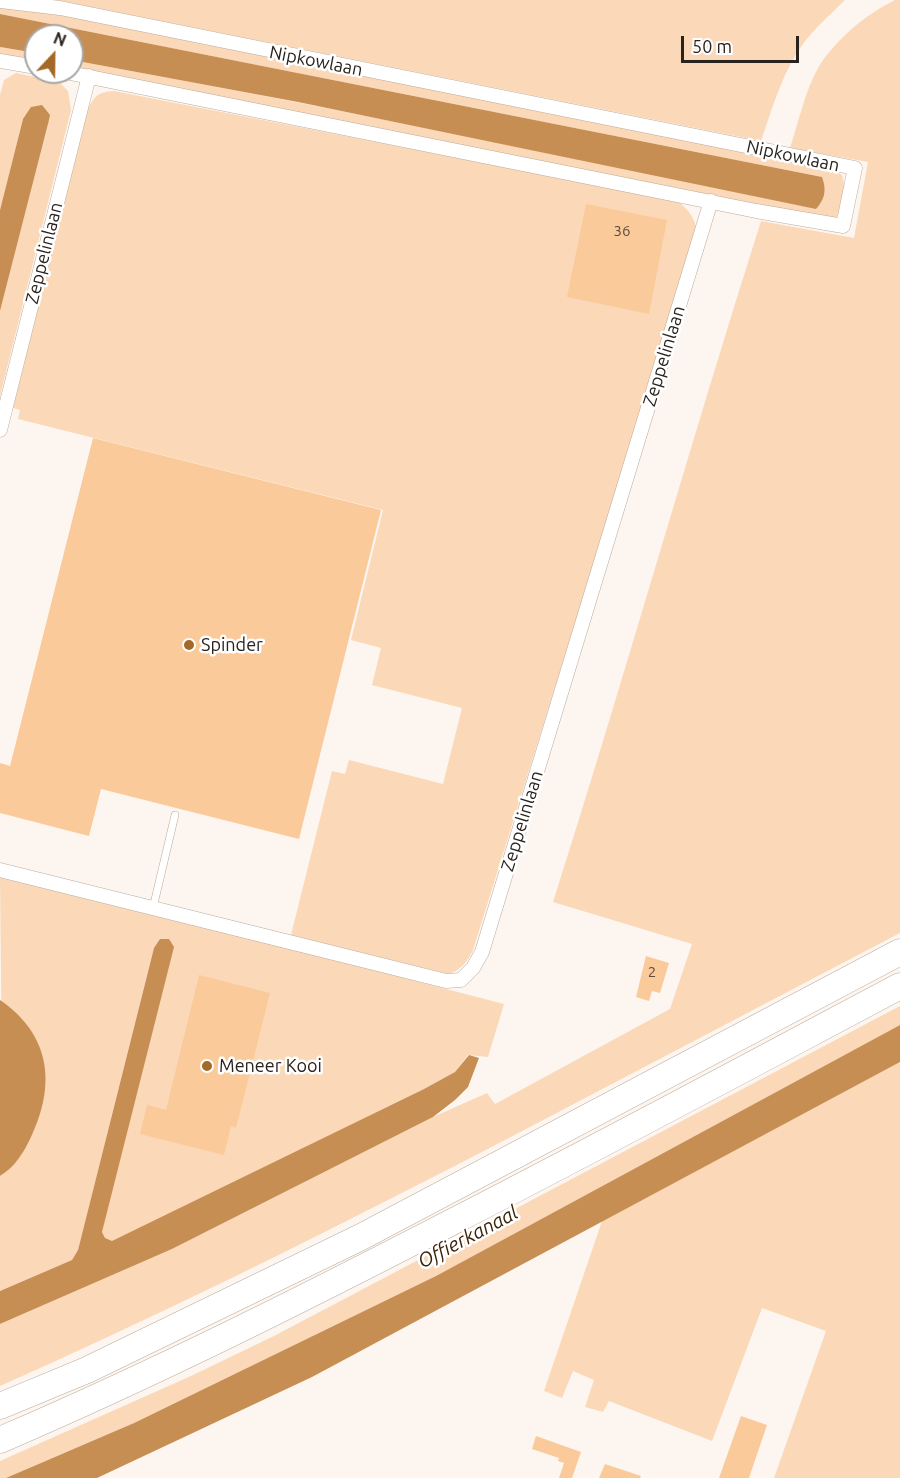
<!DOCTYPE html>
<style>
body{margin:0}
#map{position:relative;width:900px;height:1478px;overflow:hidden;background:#fdf6f0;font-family:Ubuntu,sans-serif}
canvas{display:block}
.north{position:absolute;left:24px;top:24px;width:60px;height:60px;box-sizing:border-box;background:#fff;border:2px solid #a9a7a5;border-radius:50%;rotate:22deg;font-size:16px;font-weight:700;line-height:24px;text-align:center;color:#29231d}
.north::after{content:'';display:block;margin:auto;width:21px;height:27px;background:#a36928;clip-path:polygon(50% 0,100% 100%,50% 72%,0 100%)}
.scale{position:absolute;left:681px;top:36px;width:118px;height:27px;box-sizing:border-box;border:3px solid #29231d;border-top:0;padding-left:8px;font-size:18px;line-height:21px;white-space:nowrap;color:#29231d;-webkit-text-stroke:4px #fff;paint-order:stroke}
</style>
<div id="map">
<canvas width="900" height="1478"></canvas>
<div class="north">N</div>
<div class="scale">50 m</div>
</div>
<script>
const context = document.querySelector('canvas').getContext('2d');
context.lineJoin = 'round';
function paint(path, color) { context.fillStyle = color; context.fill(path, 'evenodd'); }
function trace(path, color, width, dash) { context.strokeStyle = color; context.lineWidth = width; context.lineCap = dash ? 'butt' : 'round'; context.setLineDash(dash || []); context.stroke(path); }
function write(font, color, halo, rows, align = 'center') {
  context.font = font + ' Ubuntu,sans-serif'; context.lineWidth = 5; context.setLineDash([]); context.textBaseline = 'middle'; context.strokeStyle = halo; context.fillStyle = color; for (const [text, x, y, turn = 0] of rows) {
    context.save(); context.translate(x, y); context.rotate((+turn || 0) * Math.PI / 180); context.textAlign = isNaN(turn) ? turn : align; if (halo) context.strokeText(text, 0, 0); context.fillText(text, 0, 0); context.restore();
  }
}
paint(new Path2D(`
 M57,0h788c-13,13 -27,25 -39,40 -23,29 -33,67 -45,101z
 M895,0h5v933c-298,155 -593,317 -900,453v-62l172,-75 261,-132 54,-24 8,11 175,-95 22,-65 -139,-42c72,-226 136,-455 208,-681l93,17 14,-76 -78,-14c8,-24 15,-57 28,-80 18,-29 47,-53 77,-68z
 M0,5l46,7 789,159 7,4c5,13 0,31 -6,43l-5,1 -759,-152v-7c249,45 496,96 744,148 10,-9 11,-18 6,-31l-822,-163z
 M0,47l36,6v7l-36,-5z
 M16,73l43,9 9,9 3,19 -71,286v-85l48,-187 -25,-5 -23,91v-115l4,-15z
 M114,91l564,110c11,10 16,15 19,30l-224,719c-6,12 -11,19 -24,24l-158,-39 41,-164 13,3 4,-14 94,24 19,-76 -90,-23 9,-37 -30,-8 32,-130 -365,-91 2,-9 -7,-2 74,-297c7,-15 11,-19 27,-20z
 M0,877l183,44 321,83 -16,53 -20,-2 -13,17 -31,17 -312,153 -7,-4 -3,-6 52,-284 -76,302 -6,10 -72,31v-115l3,-2z
 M900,1006v19l-464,251 -302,147 -128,55h-6v-17l191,-85 83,-40z
 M900,1062v416h-126l52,-147 -64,-23 -50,133 -103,-40 -6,11 -18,-5 9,-27 -21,-9 -11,27 -18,-7 58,-170z`), '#fbd8b7');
paint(new Path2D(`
 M0,14l822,163c5,13 3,22 -6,32l-518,-107 -226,-42v-24h-36v17l-36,-6z
 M42,105l8,10 -2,9 -48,187v-101l23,-91 8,-12z
 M160,939h9l5,8 -72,285 3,6 7,3 312,-152 31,-17 14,-17 10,3 -11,29 -13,13 -22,17 -261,132 -172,75v-33l72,-31 6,-10 76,-302z
 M0,1000c51,35 56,85 31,137 -7,15 -16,30 -31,39z
 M900,1025v37l-588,315 -215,101h-91l128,-55 302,-147z`), '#c78e54');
paint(new Path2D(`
 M586,204l81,16 -18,94 -82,-17z
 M93,438l288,72 -82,329 -198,-50 -12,47 -89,-23v-50l10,3z
 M646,956l23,7 -9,30 -8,-2 -3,10 -13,-4z
 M199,975l71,18 -34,135 -5,-2 -7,29 -84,-21 7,-29 19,5z
 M741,1416l26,9 -18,53h-30z
 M536,1436l45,16 -9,26h-13l5,-15 -6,-2 1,-3 -27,-9z
 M605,1464l36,12 -1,2h-41z`), '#faca9b');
const service = new Path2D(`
 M153,908l22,-93`);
const minor = new Path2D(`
 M0,1l60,7 795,160 -12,58 -87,-15 -691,-139
 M0,61l36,6
 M0,430l89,-354
 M0,870l446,111 15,-1 12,-12 9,-16 229,-751`);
const motorway = new Path2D(`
 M0,1406l87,-36 274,-133 539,-285
 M0,1440c154,-66 303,-141 452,-218 150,-77 299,-157 448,-236`);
trace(service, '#bcac9d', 8);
trace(minor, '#bcac9d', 15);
trace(motorway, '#bcac9d', 27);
trace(service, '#fff', 7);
trace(minor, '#fff', 14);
trace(motorway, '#fff', 26);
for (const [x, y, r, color] of [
 [189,645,6,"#a36928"],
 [207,1066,6,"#a36928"]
]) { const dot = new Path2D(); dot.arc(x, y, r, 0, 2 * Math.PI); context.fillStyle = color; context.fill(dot); trace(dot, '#fff', 2); }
write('15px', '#5d4d3c', null, [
 ["36",622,231],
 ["2",652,972]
]);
write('18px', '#29231d', '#fff', [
 ["Nipkowlaan",316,61,11],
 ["Nipkowlaan",793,156,12],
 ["Zeppelinlaan",44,253,-76],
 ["Zeppelinlaan",664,356,-73],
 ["Zeppelinlaan",522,821,-73]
]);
write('18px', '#29231d', '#fff', [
 ["Spinder",201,645],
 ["Meneer Kooi",219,1066]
], 'left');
write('italic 20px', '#3b2409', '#fff', [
 ["Offierkanaal",468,1237,-28]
]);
</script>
